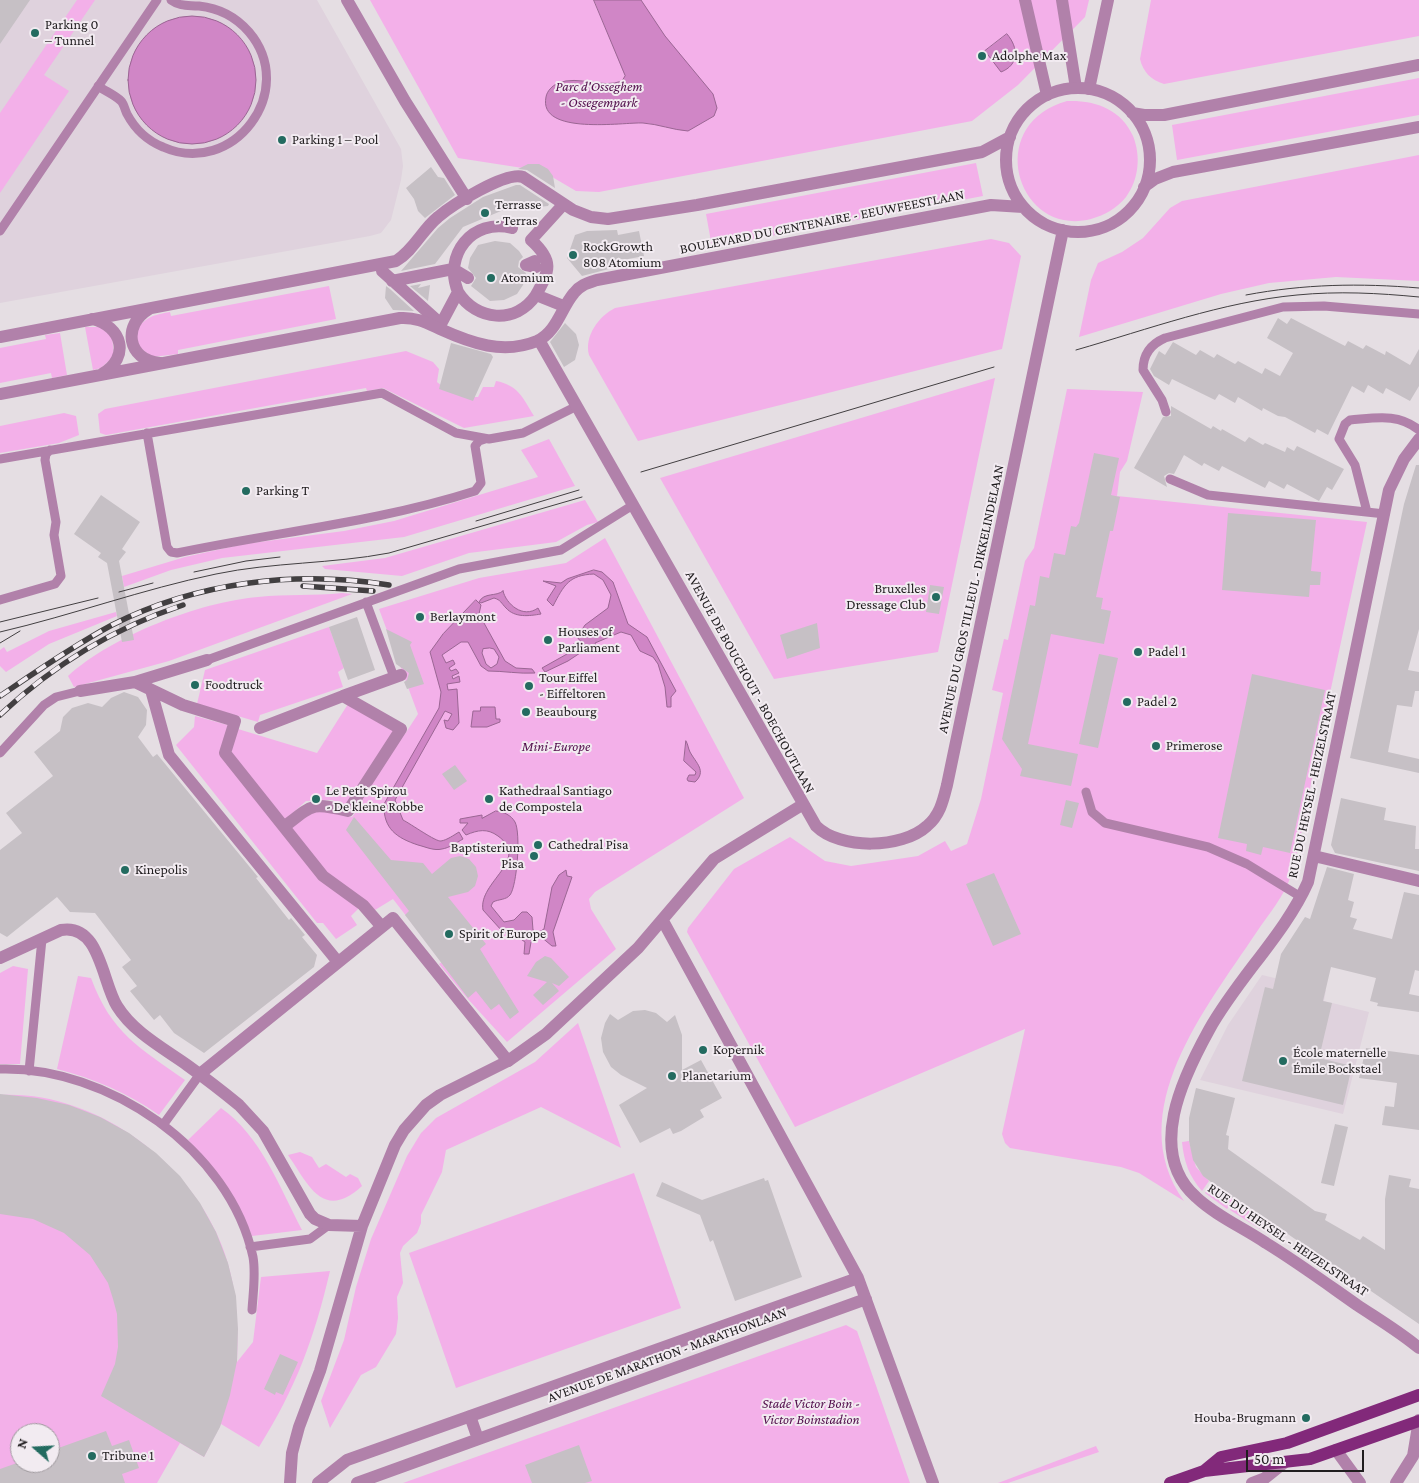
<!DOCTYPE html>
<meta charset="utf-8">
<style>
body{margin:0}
#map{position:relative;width:1419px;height:1483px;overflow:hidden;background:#e5dee3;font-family:"Crimson Pro",serif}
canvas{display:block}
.north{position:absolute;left:10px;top:1423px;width:50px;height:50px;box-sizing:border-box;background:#f2ebf1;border:1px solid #9e999d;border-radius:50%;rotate:289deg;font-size:14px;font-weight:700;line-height:20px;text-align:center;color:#201d1f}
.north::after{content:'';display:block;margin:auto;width:18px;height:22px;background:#236b60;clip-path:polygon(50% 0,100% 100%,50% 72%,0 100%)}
.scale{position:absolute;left:1246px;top:1450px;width:118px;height:22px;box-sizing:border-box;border:2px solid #201d1f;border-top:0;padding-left:6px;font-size:15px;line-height:18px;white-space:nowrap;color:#201d1f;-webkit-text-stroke:4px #f2ebf1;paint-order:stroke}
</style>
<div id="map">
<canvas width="1419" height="1483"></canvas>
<div class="north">N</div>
<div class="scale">50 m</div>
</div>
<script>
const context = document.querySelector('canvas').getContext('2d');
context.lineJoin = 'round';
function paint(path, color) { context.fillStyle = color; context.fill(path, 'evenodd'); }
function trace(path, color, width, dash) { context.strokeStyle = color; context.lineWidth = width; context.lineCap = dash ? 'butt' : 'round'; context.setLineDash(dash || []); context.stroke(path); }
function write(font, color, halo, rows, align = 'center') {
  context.font = font + ' "Crimson Pro",serif'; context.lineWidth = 4; context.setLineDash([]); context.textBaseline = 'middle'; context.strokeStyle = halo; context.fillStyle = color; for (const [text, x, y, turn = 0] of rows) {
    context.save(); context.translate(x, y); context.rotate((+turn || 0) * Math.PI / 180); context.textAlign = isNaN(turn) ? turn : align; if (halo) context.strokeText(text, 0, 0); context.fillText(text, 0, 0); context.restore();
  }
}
paint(new Path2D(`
 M0,0h317l84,149 2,17 -2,14 -10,40 -10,13 -11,3 -370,67z
 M1262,975l64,15 -2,11 45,11 -26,102 -143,-34 28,-55z`), '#dfd2dd');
paint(new Path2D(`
 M77,0h18l-51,75 25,16 -69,102v-80z
 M370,0h719l-4,17 -67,68 -46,36 -373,71 -23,-1 -34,-20 -84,-13z
 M1151,0h268v36l-255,48c-13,-4 -21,-12 -24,-25z
 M1419,78v37l-242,45 -5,-35z
 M1067,101c28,-1 54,8 66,35 8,20 6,43 -7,61 -9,11 -21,18 -35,22 -73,19 -109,-94 -24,-118z
 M1419,155v126l-83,-4 -67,6 -48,11 -142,43 12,-57 7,-17 24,-11 21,-14 27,-30 12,-7z
 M976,163l7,33 -271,51 -6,-33z
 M991,239l18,4 12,13 -19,93 -364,92 -49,-86c-5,-19 10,-39 26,-47z
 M329,286l7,33 -158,31v4l-26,3 -14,-11 -2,-16c10,-13 17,-15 34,-18l1,4z
 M85,327h14l13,9 2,20 -13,12 -8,2z
 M60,333l7,42 -15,3 -1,-5 -51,10v-35l46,-9 -1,-4z
 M406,351l27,11 6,7 -2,13c9,8 29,15 41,15l5,-10h11l2,-6c22,4 27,17 38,35l-70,12 -81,-40 -16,3 -1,-3 -260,47 -6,-2 -2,-19 7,-5z
 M995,378l-57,274 -164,27 -114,-201z
 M1067,389l76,3 -16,69 -7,11 -3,24 250,26c-17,78 -34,157 -51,236 -8,39 -14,79 -25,117 -6,21 -24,41 -35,58 -50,75 -135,179 -72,268l-45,-28 -18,-6 -111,-19 -5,-5 -3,-9 23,-105 -230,98 -108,-195 1,-4 46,-59 56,-32 35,24 26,5 67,-10 27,-15 6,10 16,-7 14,-45 22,-106 -11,-3 12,-51 4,1 17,-79 9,-13z
 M64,413l12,3 3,19 -20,8 -59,10v-27z
 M549,439l26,47 -171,51 -182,21 -51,12 -47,17 -2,-11 63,-19 59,-13 100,-13 50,-10 144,-44 -17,-27z
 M585,500l13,22 -11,3 -31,17 -87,11 -67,23 -77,-7 -3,-3 63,-8z
 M605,538l139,260 -149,94 -6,7 2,10 25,40 -109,93 -40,-44 -28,-34 3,-2 -49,-63 -18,11 -49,-36 -36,-48 20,-16h21l21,7 6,-8 -26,-9 -26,1 -22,20 -52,-68v-7l6,-17 79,24 31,-49 57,30 13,-20 -39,-105 100,-31 87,-15z
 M342,593l10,1 -183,67 -95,26 -6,-11c44,-40 131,-74 190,-79 28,-3 56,-1 84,-4z
 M116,612l1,4 -68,28 -43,28 -6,-6v-16l4,-3 3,5 42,-21z
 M329,627l15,41 -6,4 5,15 -83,28 -2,7 -61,-18 8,-34z
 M195,716l33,9 -8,28 139,155 -8,8 6,9 -21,14 -13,-16h-6l-141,-178 18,-18z
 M13,966l15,3 -8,95h-20v-91z
 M78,976l13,2c20,55 49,70 94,102l-26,35c-31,-22 -64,-36 -102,-46z
 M578,1023l43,125 -80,-41 -95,43 -4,22 -21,43v8l-4,10 -14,13 -3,7 3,30 -6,14 1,21 -2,16 -20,33 -15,8 -31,53 -9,-27 23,-61 12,-53 15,-48 36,-83 14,-23 15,-15 99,-56z
 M0,1095c88,-5 180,59 216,137 20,42 23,85 21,130l16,-20 8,-65 69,-6c-16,68 -34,117 -71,176l-38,-23 -17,33 -24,-14 -23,40h-157zM20,1433h30v30h-30z
 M221,1108c40,28 59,80 81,122l-50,6c-16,-37 -37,-66 -64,-96z
 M1189,1141l7,26 13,14 -7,10c-13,-15 -18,-29 -20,-49z
 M300,1152l12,5 7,11 7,-4 20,13 4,-3 8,4 4,8c-39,36 -54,-2 -74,-31z
 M634,1173l47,135 -225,80 -47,-135z
 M1212,1183l22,16 -7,10 -22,-16z
 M1236,1201l30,20 -6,8 -30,-19z
 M846,1325l11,6 53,152h-507z
 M1096,1446l3,6 -91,31h-10z`), '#f3b0e9');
const water = new Path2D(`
 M594,0h47l24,36 48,58 4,14 -3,8 -26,15c-15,-1 -30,-7 -45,-8 -19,-1 -105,13 -97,-26 1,-6 6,-11 12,-14 21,-8 44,6 64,-2l3,-5z
 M128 80a64 64 0 1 1 128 0a64 64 0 1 1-128 0Z
 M1007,34c12,14 12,31 -6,38l-16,-21z
 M594,570l8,2 11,10 15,42 19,13 29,54 -5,6v10h-4l-2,-20 -7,-23 -5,-7 -13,-6 -9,-16 -10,-3 -26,11 1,3 -4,3 -3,-4 -3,3 -9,-11 8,-12 23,-17 3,-13 -8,-15 -9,-6c-25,1 -30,11 -41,32l-6,-6 9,-14 -13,-5 18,2 6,-4z
 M503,591c3,13 20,28 35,17l3,6c-12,2 -26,4 -35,-6 -5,-5 -5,-8 -12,-10l-13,5 -2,-1c5,-10 17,-5 24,-11z
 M476,600l5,5 -2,9 26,47 11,7 16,1 3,4c-16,1 -31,-2 -47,-2l-7,-5 -13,-24h-7l-19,13 4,8 7,-3 2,4 -6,4 2,3 5,-2 3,4 -7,3 1,3 6,-3 1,6 -13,2 1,6 9,-1 2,34 -6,7 -7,-2 -2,-8 4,1 4,-7 -7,-3 -50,89 8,20c8,4 33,22 38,21 6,-1 13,-6 18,-9l4,7c-7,4 -14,9 -21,10 -8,2 -16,-2 -24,-4 -21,-7 -35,-16 -34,-41l55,-96 2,-16 -11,-40 13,-18zM490,648l4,1 5,8 -2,7 -6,4 -5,-4 -4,-11 1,-4z
 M574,644l6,9 -12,8 -23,11 -3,-4 25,-14z
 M481,707h14l1,12h4v3l-13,5h-16l2,-16h7z
 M686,741c2,3 2,7 4,11 6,11 17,19 5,30l-7,-1 -1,-2 2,-4h6l1,-3 -12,-11z
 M496,811c8,1 15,4 19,11 6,11 2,64 -5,73 -4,5 -11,4 -17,7l-2,4 13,16 10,-2 8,-8h5l5,5 1,13 6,2 5,-3 8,-42 7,-12 7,-5 1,6 5,1 -19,55 3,14h-4l-12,-10 -9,6 -2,12h-5l1,-12 -10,-7 -13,-4 -19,-21c-5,-28 48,-50 15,-74 -11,-8 -20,-6 -32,-1l-4,-5 6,-7h-8v-4l22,-4v3z`);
paint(water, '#d086c6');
trace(water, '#9b6694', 1);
paint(new Path2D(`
 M0,0h30l-30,44z
 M528,164h11l9,5 5,7 2,12 -28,-18 -9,-1z
 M431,167l7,10 6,1 11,17 -30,23 -7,-7 -4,-12 -8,-11z
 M516,185h4l29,19 -1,2 -30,3 2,-6 -57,24 -28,37 -34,7 37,-43 12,-10 33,-21z
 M617,230l1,5 21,-4 5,25 -21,4 1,5 -42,11 -15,-18 8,-23 12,-4z
 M495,241l15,2 9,8 4,6 -4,4 -1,6 8,6 -3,12 -6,9 -13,6 -14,1 -19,-15 5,-8 -8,-10 2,-10 8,-13z
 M421,284l-3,4 12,-3 -2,16 -18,-15z
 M386,286l4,3 24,22 -21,-1 -8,-12z
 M1278,318l9,6 4,-6 54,28 3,-5 15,8 3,-4 19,10 1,-4 24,14 9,-16v37l-9,15 -24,-13 -3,6 -15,-9 -4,8 -12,-7 -24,49 -11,-6 -2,4 -30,-16 -7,-1 -15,-8 -1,3 -24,-14 -3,6 -16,-9 -4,6 -43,-21 -3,6 -15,-9 -4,-7 9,-18 6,4 8,-13 23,13 4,-5 14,8 3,-4 18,10 3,-3 24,13 3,-6 15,8 13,-23 -26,-15z
 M565,323l11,11 3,11 -4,15 -11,7 -14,-25z
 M451,343l40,11 2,3 -20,44 -34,-12z
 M1171,406l40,23 2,-3 8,5 1,-2 23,13 4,-5 14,8 2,-2 20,9 2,-5 7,4 3,-5 47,23 -12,21 -5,-3 -8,14 -32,-17 -3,5 -15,-8 -4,7 -43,-22 -3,5 -15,-8 -2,3 -18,-11 -10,19 -5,-1 -5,3 3,11 -33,-19 29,-51 8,-1z
 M1094,453l25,5 -8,37 9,2 -7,34h-3l-14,66 7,1 -2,11 10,2 -7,33 -53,-10 -23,110 50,10 -7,32 -51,-10 2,-7 -20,-30 28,-134 5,1 5,-30 9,2 5,-25 11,2 6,-29 5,1 3,-4z
 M1416,465h3v164l-11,41 11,2v19h-4l-3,16 -15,-2 -9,47 31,7v14l-69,-15 54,-254z
 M101,495l39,27 -18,27 4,3 -7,9 15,79 -12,2 -15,-79 -9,-6 3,-4 -27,-19z
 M1228,513l88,7 -5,51 10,1 -1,13h-10l-1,12 -87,-7z
 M930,585l14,2 -5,27 -13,-2z
 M357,617l18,53 -27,10 -19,-53z
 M817,623l3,25 -33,11 -7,-24z
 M386,629l26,13 -2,3 14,39 -17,5 -3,-7 3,-2 2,-7 -13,-9z
 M1099,654l19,4 -20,90 -19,-4z
 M1252,674l73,16 -35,163 -27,-6 -2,8 -15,-4 1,-7 -29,-6z
 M124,692l14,5 9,13 -1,15 -8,12 15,20 4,-3 41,50 60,73 -2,1 33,42 2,-2 14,17 -3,2 15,18 -3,12 -110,86 -30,-20 -14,-18 -6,5 -24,-29 7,-5 -15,-19 9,-7 -36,-47 -25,-1 -13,-15 -50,40 -7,-4v-83l22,-17 -16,-20 47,-37 -19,-24 26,-21 3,-14 9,-9 16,-5 14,4 9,-9z
 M455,765l12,16 -13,9 -12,-16z
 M1341,798l45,10 -2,12 32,6 -1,23h4v22l-84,-18 -4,-8z
 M1066,800l13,3 -7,25 -12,-3z
 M354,817l37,43 32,3 9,11 19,-16 9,-2 9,3 7,8 2,9 -3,10 -7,6 -20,5 38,47 -6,5 39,63 -9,7 -11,-15 -8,6 -15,-19 -8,7 -63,-83 4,-4 -63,-81z
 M1327,867l27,7 -6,26 6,2 -4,15 7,2 -4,10 39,10 12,-47 15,3v76l-4,-1 -6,24 10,2v16l-42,-6 1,-3 -8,-2 6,-23 -45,-11 -8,34 9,2 -13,55 33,8 -9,39 -101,-24 23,-94 8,2 8,-35 24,-37 5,2z
 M994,873l27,61 -28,12 -27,-62z
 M545,956l6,2 18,19 -10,9 -7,-3 7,8 -16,14 -10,-10 14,-13 -20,-6 9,-14z
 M645,1010l11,3 11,9 8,-7 7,20v35l19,-10 21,38 -22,12 4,7 -23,14 -8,3 -3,-6 -30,15 -21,-38 28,-17 -26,-13 -10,-8 -8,-15 -2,-14 4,-15 5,-9 8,6 15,-9z
 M1366,1048l53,7v75l-37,-5 3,-19 9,1 3,-24 -38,-5z
 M1196,1088l39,10 -9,37 3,1 -1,13 87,62 12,3 -2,6 35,20 3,-4 22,14v-51l4,-24 22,4 -2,8 10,2v135l-175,-120 -1,2 -40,-30 -10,-16 -4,-19v-23z
 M0,1094l37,4 32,7 31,12 29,16 27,20 24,23 20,27 16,29 12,31 8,33 2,33 -1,32 -7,34 -10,32 -16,30 -103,-61 14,-32 3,-17 -1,-33 -4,-15 -5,-16 -18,-28 -26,-22 -31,-14 -33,-5z
 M1335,1124l13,3 -14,59 -13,-3z
 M764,1178l1,3 3,-1 34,97 -67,24 -22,-61 -3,2 -10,-27 -44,-19 6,-14 40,18z
 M280,1354l18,8 -15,33 -7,-3 -1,3 -11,-6z
 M106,1431l6,15 17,-6 10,28 -17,6 3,9h-125v-14l17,-6h33v-12z
 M579,1445l13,36 -7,2h-53l-7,-18z`), '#c6c0c5');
trace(new Path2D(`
 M98,86c7,5 17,9 23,15 3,3 4,9 6,13 8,15 21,27 36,33 70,31 136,-56 86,-115 -13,-15 -31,-24 -50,-26 -12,-1 -18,1 -28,-6
 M0,231l157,-231
 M1166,412l-4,-12 -19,-30c0,-15 8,-26 22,-32l118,-31 41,-1 95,8
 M147,433l20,114 4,5 6,1c100,-21 201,-31 298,-62l6,-8 -6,-37 4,-5 6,-2
 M0,459l382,-66 74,40 33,6 34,-6 54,-27
 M1170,479l38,16 177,19
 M1367,512l-12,-47 -16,-26 6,-15 5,-4c26,-2 48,-7 69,10
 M0,600l55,-16 6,-8 -7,-41 2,-13 -11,-62 1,-6 4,-4
 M366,602l28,75
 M207,660l252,-91 102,-19 72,-45
 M0,753l44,-48 12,-8 24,-6
 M1086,792l6,20 13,11 103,24 39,17 54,33
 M0,1069c107,-3 230,80 253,188 3,17 0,36 -1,53
 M29,1071l13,-132
 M163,1125l37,-51
 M250,1247l60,-8 19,-14`), '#b181aa', 9);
trace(new Path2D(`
 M1025,0l22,95
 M1062,0l14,88
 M1089,89l19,-89
 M561,207l-30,33c23,21 19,30 5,55l25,10
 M535,261l-9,4 10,2
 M382,271l59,53 17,-32c-15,-37 14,-74 54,-64
 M392,281l61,-12 15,9
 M458,292c18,29 58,33 78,3
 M135,682l72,-22
 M151,690l18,65 169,207
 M80,691l55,-9 48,23 52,16 -10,32 98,123 40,29 19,22
 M343,696l58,-21
 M260,728l83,-32 58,33 -53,82c-36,-9 -35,-7 -64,16
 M200,1074l193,-156 115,143`), '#b181aa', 12);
trace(new Path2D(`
 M347,0l58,101 62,98
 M1006 160a72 72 0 1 1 144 0a72 72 0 1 1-144 0Z
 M1132,113l12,2h20l255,-50
 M1144,187l11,-8 18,-7 246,-45
 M149,309c-27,16 -22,51 11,54
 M92,319c30,7 39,38 10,55
 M0,337l396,-76c18,-11 26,-31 42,-44 14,-12 68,-46 85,-40l50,33 18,7 17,2 89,-14 285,-53 28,-15
 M539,340l277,486c24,24 86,23 111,0 13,-11 16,-25 20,-41l116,-555
 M0,394l400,-76c16,-1 27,5 40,11 31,14 63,26 97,12 20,-9 24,-33 37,-48 6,-8 14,-10 23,-13l394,-75 32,2
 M1419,439l-15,20 -15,31 -81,392c-23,52 -71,97 -99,148 -26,47 -63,122 -13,167 20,19 48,31 70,46 31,19 61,41 91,62 21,14 43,27 62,43
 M1314,856l105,25
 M663,921l195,357 75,205
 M0,958l61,-28c39,-7 41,52 56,76 16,26 46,42 70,59 18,13 35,26 52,40l24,26 47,83 5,5 14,6 33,1
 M470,1416l8,23
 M1336,1450l24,33
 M290,1483l2,-30 7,-26 21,-56 42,-145 33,-81 9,-15 22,-25 14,-10 68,-34 38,-27 92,-86 76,-89 88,-54
 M318,1483l29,-23 511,-182
 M357,1483l509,-184
 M1252,1483l13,-5 20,-16
 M1396,1483l17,-27 6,-36`), '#b181aa', 12);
trace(new Path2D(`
 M1204,1471l17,-14 66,-14 132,-48
 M1170,1483l34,-12 106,-12 109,-38`), '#82297a', 12);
trace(new Path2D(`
 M1246,295c58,-11 114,-12 173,-7
 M1076,350c73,-21 146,-48 221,-55 41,-4 81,-2 122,2
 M641,472l353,-105
 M476,521l103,-31
 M194,572l52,-11 34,-4
 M119,592l34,-9
 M0,622l98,-24
 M0,632c73,-17 143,-43 216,-58 57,-12 116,-10 173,-21l193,-56
 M0,643l20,-12`), '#423f41', 1);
const rail = new Path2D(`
 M303,586l70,5
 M0,696c37,-25 73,-50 112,-71 85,-43 184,-55 277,-40
 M0,715c53,-50 114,-87 183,-110`);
trace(rail, '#423f41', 5.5);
trace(rail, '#f2ebf1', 4, [11]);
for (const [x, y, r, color] of [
 [35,33,5,"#236b60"],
 [982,56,5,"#236b60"],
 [282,140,5,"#236b60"],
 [485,213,5,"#236b60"],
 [573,255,5,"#236b60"],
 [491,278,5,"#236b60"],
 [246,491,5,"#236b60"],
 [936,597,5,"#236b60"],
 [420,617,5,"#236b60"],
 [548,640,5,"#236b60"],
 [1138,652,5,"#236b60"],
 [195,685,5,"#236b60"],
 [529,686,5,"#236b60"],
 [1127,702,5,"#236b60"],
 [526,712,5,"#236b60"],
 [1156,746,5,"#236b60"],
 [316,799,5,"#236b60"],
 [489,799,5,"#236b60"],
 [538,845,5,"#236b60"],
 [534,856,5,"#236b60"],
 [125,870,5,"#236b60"],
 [449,934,5,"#236b60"],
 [703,1050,5,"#236b60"],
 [1283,1061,5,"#236b60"],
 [672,1076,5,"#236b60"],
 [1306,1418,5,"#236b60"],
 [92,1456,5,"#236b60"]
]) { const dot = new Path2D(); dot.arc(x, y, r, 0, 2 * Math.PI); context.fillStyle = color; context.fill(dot); trace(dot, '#f2ebf1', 2); }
write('14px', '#201d1f', '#f2ebf1', [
 ["Parking 0",45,25],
 ["– Tunnel",45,41],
 ["Adolphe Max",992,56],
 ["Parking 1 – Pool",292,140],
 ["Terrasse",495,205],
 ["- Terras",495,221],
 ["RockGrowth",583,247],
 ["808 Atomium",583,263],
 ["Atomium",501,278],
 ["Parking T",256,491],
 ["Bruxelles",926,589,"right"],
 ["Dressage Club",926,605,"right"],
 ["Berlaymont",430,617],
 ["Houses of",558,632],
 ["Parliament",558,648],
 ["Padel 1",1148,652],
 ["Tour Eiffel",539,678],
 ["- Eiffeltoren",539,694],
 ["Foodtruck",205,685],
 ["Padel 2",1137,702],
 ["Beaubourg",536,712],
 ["Primerose",1166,746],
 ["Le Petit Spirou",326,791],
 ["- De kleine Robbe",326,807],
 ["Kathedraal Santiago",499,791],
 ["de Compostela",499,807],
 ["Cathedral Pisa",548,845],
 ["Baptisterium",524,848,"right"],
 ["Pisa",524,864,"right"],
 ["Kinepolis",135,870],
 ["Spirit of Europe",459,934],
 ["Kopernik",713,1050],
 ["École maternelle",1293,1053],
 ["Émile Bockstael",1293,1069],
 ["Planetarium",682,1076],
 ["Houba-Brugmann",1296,1418,"right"],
 ["Tribune 1",102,1456]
], 'left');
write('italic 14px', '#510d4b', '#f2ebf1', [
 ["Parc d'Osseghem",599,87],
 ["- Ossegempark",599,103],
 ["Mini-Europe",556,747],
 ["Stade Victor Boin -",811,1404],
 ["Victor Boinstadion",811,1420]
]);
write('14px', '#201d1f', '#f2ebf1', [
 ["BOULEVARD DU CENTENAIRE - EEUWFEESTLAAN",822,222,-11],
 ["AVENUE DU GROS TILLEUL - DIKKELINDELAAN",971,599,-78],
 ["AVENUE DE BOUCHOUT - BOECHOUTLAAN",750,682,61],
 ["RUE DU HEYSEL - HEIZELSTRAAT",1312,785,-78],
 ["RUE DU HEYSEL - HEIZELSTRAAT",1288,1240,34],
 ["AVENUE DE MARATHON - MARATHONLAAN",667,1355,-20]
]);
</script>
